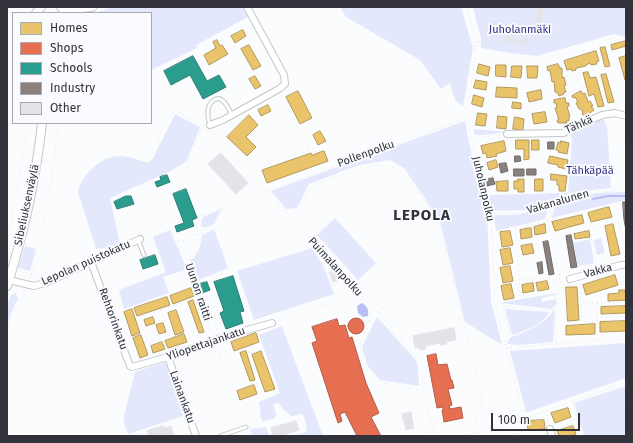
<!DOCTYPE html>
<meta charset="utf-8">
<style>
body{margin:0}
#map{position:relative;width:633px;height:443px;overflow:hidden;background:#fbfcfe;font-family:"Fira Sans",sans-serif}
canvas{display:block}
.frame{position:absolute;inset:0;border:8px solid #32333a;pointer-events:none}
.legend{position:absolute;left:12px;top:12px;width:140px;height:112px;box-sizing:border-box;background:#fafbff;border:1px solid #aaabb0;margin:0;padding:5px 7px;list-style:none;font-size:12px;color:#32333a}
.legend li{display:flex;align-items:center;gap:8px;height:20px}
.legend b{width:20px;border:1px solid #aaabb0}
.scale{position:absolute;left:491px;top:413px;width:89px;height:18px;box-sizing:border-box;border:2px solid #32333a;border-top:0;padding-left:5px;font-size:12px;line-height:14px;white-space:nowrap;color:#32333a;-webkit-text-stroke:3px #fafbff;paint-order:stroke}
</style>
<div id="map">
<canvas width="633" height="443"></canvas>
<div class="frame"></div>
<ul class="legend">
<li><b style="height:11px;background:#e9c46a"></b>Homes</li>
<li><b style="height:11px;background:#e76f51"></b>Shops</li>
<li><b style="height:11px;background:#2a9d8f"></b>Schools</li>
<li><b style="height:11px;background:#8a817c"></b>Industry</li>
<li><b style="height:11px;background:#e3e4e8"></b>Other</li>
</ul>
<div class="scale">100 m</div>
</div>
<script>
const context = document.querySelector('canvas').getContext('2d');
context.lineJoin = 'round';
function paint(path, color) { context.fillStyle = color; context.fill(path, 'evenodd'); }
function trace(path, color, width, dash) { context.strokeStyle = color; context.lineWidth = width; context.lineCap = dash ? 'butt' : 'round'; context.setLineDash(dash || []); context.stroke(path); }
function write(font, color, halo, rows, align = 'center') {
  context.font = font + ' "Fira Sans",sans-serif'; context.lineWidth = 4; context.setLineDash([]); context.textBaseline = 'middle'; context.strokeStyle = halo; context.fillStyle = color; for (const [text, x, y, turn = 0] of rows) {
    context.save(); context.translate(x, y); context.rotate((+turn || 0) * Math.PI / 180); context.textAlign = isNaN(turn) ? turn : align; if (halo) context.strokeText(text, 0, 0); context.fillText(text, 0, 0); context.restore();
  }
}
paint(new Path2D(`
 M112,7h130l6,10 -52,28 1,3 -46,22v-57h-55z
 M340,7h121l12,41 -10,59 -8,-8 -5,-16 -9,6 -21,-29 -74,-43z
 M473,7h153v30l-12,-3 -77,22 -26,-3 -30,-5v-9z
 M175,114l25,13 -13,34 -16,10 -61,27 10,46 -15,4 -9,1 -18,-57c4,-18 23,-36 42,-36 9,0 19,4 27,7l5,-3z
 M600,120h4l3,6 4,62 -43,5 -3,3 -10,3 -30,11 -34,1 -5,-16 82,-2 4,-52 -1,-6 2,-3z
 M465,121l14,71 8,22 4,87 11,44 -37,-23 -25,-100 -16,-25 -20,-29 -14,-8 -31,5 -50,19 -12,24 -11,1 -15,-18z
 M473,129l34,3 -23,3h-9z
 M626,192v8l-75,18 6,-15 39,-10z
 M547,205l1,3 -3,11 -49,12 -2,-13 2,-3c22,0 30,0 51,-10z
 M221,209c-4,9 -7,20 -19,18l-1,-6 2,-4z
 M335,218l41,45 -18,17 -41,-45z
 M214,229l14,39 -29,12v-1h-2l-7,-19 4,-2 6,-11 2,-12z
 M170,230l17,39 -24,8 6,16 -45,16 -5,-19 47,-18 -13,-35z
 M601,238l4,15 -8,2 -3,-15z
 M590,239l4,24 -16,3 -5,-23z
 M25,246l11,3 -6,22 -12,-3z
 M312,248l12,19 10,27 -80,26 -17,-49z
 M16,293l2,6 -6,12 -5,13v-18l4,-11z
 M557,293l-2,2 -13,3v4l14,-3v6l-4,4 -53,-6z
 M505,309l44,3c-6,14 -24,18 -37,23z
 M553,311l2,1 -2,30 -36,3 -10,-1 3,-6c17,-7 33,-12 43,-27z
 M377,317l39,43 2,8 1,18 -39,-6 -13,-15 -5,-18z
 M282,326l41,110h-29l13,-5 -2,-11 -3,-6 -11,2 -8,-7 -4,-6 -6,1 3,10 -1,4 -12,4 -2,-4 -2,-16 21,-9 -21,-58z
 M626,343v35l-101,35v-5l-15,-57z
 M166,362l17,54 -55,18 -4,-10v-8l11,-44z
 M626,386v18l-2,1 2,4v27h-42l-10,-33z
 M266,427l3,9h-17l-2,-7z`), '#e4e8fc');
paint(new Path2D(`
 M362,303c5,3 7,7 6,13l-5,1 -5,-4 -1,-7z`), '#b8bef4');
const homes = new Path2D(`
 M243,30l3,6 -11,7 -4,-7z
 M217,40l3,6 2,-1 6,9 -19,11 -5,-10 12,-7 -3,-6z
 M626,41v5l-14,4 -1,-5z
 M249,45l12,21 -8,4 -12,-21z
 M605,47l5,19 -5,1 -5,-19z
 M596,51l3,10 -3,1 1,2 -6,1 -1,-2 -4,2v1l-10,2v2l-4,1 -1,-2 -4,1 -3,-9z
 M626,56v24h-1l-6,-22z
 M479,64l11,3 -2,9 -11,-3z
 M558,64l2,4h2v10l2,-1 2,8 -2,1 2,6h-2v2l-5,2 -2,-4h-2l-1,-11 -2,1 -2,-12 -2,1 -1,-4z
 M496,65h10v12l-10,-1z
 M512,66h10l-1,12 -10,-1z
 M527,66h11l-1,12h-9z
 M588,72l2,6 6,-1 8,29 -6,1 -4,-13 -5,2 -6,-23z
 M606,74l8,28 -6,1 -7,-28z
 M255,76l6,10 -6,3 -6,-10z
 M476,80l11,2 -1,8 -12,-2z
 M497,87l20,1v10l-21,-1z
 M541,90l1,9 -13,3 -2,-9z
 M298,91l14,27 -12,6 -14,-27z
 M581,91l2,3 2,-1 3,9 2,-1 3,5h-2l3,4 -7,5 -1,-1 -3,1 -1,-1 1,-2 -2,-3h-2l-3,-6 2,-1 -3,-5 -2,1 -1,-2z
 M474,95l10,3 -2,9 -10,-3z
 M565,98l1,5h3v3l-2,1 3,9h-1v5h-3l1,2h-9l-1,-3h2l-4,-12h2l-1,-5h-2v-3z
 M513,102l8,1v6l-9,-1z
 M268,105l3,6 -10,5 -3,-6z
 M545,112l2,10 -13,2 -2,-10z
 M478,113l9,1 -2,12 -9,-1z
 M249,115l9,10 -12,12 10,10 -9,9 -20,-19z
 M498,116l9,1 -1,12 -9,-1z
 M515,117l9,2 -1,11 -10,-1z
 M320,131l6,10 -8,4 -5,-10z
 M516,140h13v19l-5,1v-11h-8z
 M532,140h7v10h-7z
 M504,141l2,10 -10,3 1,2 -10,2 -1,-5 -3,1 -2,-8z
 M561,141l8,2 -2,11 -9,-2 1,-1 -3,-1 2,-8 2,1z
 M324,151l4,10 -61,22 -5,-13 49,-17 1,2z
 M550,156l18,4 -2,9 -8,-2v-2l-10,-2z
 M496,160l2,7 -9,3 -2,-7z
 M551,174l16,2 -2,15h-6v-6h-2v-5h-6z
 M518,179h6v13h-6v-3h-4v-8h4z
 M535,179h8v12h-8z
 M508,181v10h-11l-1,-9z
 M609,207l3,10 -21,5 -3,-9z
 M582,215l2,8 -29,8 -3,-9z
 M545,224l1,9 -11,2 -1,-8z
 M613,224l7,30 -9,2 -6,-30z
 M531,228l1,9 -11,2 -1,-9z
 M510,231l3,14 -11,2 -2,-15z
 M589,231l1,6 -15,2 -1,-5z
 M532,244l2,9 -11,2 -2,-9z
 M510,248l3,15 -10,2 -3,-15z
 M510,266l3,15 -10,2 -3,-15z
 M615,275l3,10 -32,10 -3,-10z
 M547,281l2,8 -11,2 -2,-8z
 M533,283l1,8 -11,2 -1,-8z
 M511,284l3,14 -10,2 -3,-14z
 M566,287h11l2,33 -11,1z
 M191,288l3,8 -21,8 -3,-8z
 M619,290h6l1,10 -18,1v-7l11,-1z
 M167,297l3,8 -33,11 -3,-8z
 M193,300l11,32 -5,1 -11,-31z
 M626,306v7l-25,1v-7z
 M132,309l8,24 -8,3 -8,-24z
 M176,310l8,22 -9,3 -7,-22z
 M153,317l2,6 -9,3 -2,-6z
 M626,321v10l-26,1v-10z
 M163,323l3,9 -7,2 -3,-9z
 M595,324v10l-29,1v-9z
 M256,333l3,9 -25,9 -3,-9z
 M184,334l3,8 -19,6 -3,-7z
 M141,335l7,20 -8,3 -7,-20z
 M162,342l3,7 -12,4 -2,-7z
 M246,351l9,29 -5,1 -10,-28z
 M261,351l14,38 -10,3 -13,-37z
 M254,385l3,9 -17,6 -3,-9z
 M568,408l3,9 -16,6 -4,-10z
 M544,420l1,9 -17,1 -1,-9z
 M573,426l3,8 -5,2h-12l-2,-5z`);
paint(homes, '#e9c46a');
trace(homes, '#b2985c', 1);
const shops = new Path2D(`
 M348 326a8 8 0 1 1 16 0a8 8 0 1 1-16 0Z
 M337,319l2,7 6,-1 4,13 3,-1 14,46 13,30 -8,4 10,19h-24l-12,-24 -5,2 2,7 -4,2 -26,-80 5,-2 -5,-14z
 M436,354l2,11 9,-1 4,16h1l2,8 -6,1 4,16 -3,1 1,3 11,-2 2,11 -19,4 -2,-12h1v-3l-6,1 -10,-52z`);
paint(shops, '#e76f51');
trace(shops, '#b15d4a', 1);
const schools = new Path2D(`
 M193,56l14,25 12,-6 7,12 -23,12 -13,-24 -19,10 -7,-14z
 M167,175l3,7 -13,5 -2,-5 6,-2 -1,-3z
 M186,189l11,29 -5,2 2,6 -17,6 -2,-6 9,-3 -11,-29z
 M126,196h5l3,8 -17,5 -3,-7z
 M155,255l3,9 -15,5 -3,-9z
 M233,276l11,35 -4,1 3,11 -17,6 -6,-16 4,-2 -10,-29z
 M207,282l3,8 -8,3 -3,-9z`);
paint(schools, '#2a9d8f');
trace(schools, '#2c7d76', 1);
const industry = new Path2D(`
 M548,142h6v7h-6z
 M515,156h5l1,5 -6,1z
 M506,163l2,8 -7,2 -2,-9z
 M514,169h10v7h-10z
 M527,169h9v6h-9z
 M493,178l2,6 -8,2 -2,-6z
 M623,202h3v28l-2,-10z
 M571,235l6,32 -6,1 -5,-32z
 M548,241l6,33 -5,1 -6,-33z
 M542,262l1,11 -4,1 -2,-11z`);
paint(industry, '#8a817c');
trace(industry, '#706a68', 1);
trace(new Path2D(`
 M593,199l15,-3h18`), '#b8bef4', 2);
const building = new Path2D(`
 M538,8h5l-1,14h-5z
 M494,22l10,12 -2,1 -10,-12z
 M536,27l2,2 -6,7 -3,-2z
 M506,37l10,3 -1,4 -10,-3z
 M527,38l2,5 -9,2 -1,-4z
 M221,153l27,30 -12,11 -28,-30z
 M334,271l3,10 -4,1 -4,-9z
 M454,328l2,12 -10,2 1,2 -6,1 -1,-2 -15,3 1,3 -6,1 -1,-3 -4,1 -2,-12z
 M411,412l3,16 -8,2 -4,-16z
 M296,421l3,9 -19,6h-7l-2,-8z
 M164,426l1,2 6,-2 3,10h-11l-1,-2 -6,2h-7l-2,-5z`);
paint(building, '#e3e4e8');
trace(building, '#e4e5ea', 1);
const service = new Path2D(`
 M210,125c-3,-8 -4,-20 4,-25 3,-2 6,-2 9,1 4,3 6,9 9,14
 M138,240l6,15
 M220,436l26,-9`);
const minor = new Path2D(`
 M210,125l13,-5 56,-31 6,-5 -1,-9 -37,-68
 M507,134l56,-1 39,-18 13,-2 11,3
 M91,262l39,104 2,1 36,-10 58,-21 46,-13
 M570,279l51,-14h5
 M9,280l25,6 14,-4 92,-43
 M168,357l28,79
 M550,429l2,7`);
const tertiary = new Path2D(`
 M65,11l28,-4`);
const secondary = new Path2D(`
 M61,7l5,6
 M36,13l5,-6
 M7,286c17,-53 29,-108 35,-163`);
trace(service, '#c5c6ca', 5);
trace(minor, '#c5c6ca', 8);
trace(tertiary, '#c5c6ca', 9);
trace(secondary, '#c5c6ca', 10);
trace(new Path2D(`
 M466,7l11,35 -10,75 17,81 8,23 2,80 28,109 -4,13 1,13
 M7,9l6,6
 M18,13l2,-6
 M110,13l17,-6
 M548,15h4l15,-8
 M561,65l5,11 5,35 6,8
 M151,68c10,-5 31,-15 38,-22 9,-9 19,-26 14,-39
 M566,76l30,-7v1
 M617,83l9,-1
 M582,87l15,23
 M570,92l12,-5 -7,-13
 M151,97l54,30
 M466,108c-19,-5 -18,-41 -15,-57 9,-6 17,-8 27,-9 13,-2 18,3 28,-7l11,3 9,-3 7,3c14,-4 15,-19 14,-31
 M624,121v16h2
 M263,126l-11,10 18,28 39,-16 -22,-42 -10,6
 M211,131l4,3 204,225 3,8 2,30 9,30
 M215,134l5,-5
 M569,137l6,2 11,20 1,5 -3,7 -6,7 -9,20
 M624,137l2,7
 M575,139l12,-5 12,-11
 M472,140l17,-4 12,-1
 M147,164l12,-7 1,-3 -2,-12
 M587,164l18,26
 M556,201l-8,18v6l12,54 3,6h6
 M127,213l17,-16 22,-6 8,-3 7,-6 21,-55
 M490,213h31l31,-11 21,-4 20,-6 33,-2
 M290,216l11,-6 2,-9 7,-12 8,-6 55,-18 16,1 11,4 10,11 21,29 7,13 43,167v18l-5,8 2,16
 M197,223l4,-7 265,-98
 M174,224l5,-2 1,1 3,-3
 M169,226c21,33 31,72 43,109
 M590,230l7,36
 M561,236l58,-14 7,30
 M179,242l19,-8 17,-10 8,-16
 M7,244l19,-108 1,-13
 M26,244l12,4
 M106,249l-21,-50c0,-3 0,-7 0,-9 3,-11 16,-27 28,-28 13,0 20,7 34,2 10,-17 13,-38 27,-53
 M187,260c14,-9 13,-27 8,-41
 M518,265l-2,-36 32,-8
 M19,271l16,5 12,-1
 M30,278l8,-29 14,-73 6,-53
 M519,280l-1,-15 25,-4
 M580,284l1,19
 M572,285l14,-4
 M212,295l11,36
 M519,296v-16l27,-2
 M626,302l-29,1v15l29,-2
 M597,303l-16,1 1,18 15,-1
 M182,306l-1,-3 18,-7
 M496,306l57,5
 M503,307l7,30
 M373,309l-13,38 4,19 14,16 45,8
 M161,310l9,25 -22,8 -9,-26 42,-14
 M377,312l5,-5 25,16 12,-3 15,-7 9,-1 7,2 13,8
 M212,313l7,19
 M207,316l13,-6
 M597,319l1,22
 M278,321l81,-27 31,-30v-5
 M7,331c2,-6 3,-13 6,-18 4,-9 10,-14 13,-23
 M505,342c12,-11 31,-11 42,-23 4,-3 7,-9 10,-13
 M555,343c1,-15 -2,-50 10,-60
 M217,345l27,78
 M507,348l119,-9
 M137,371c4,10 -1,18 -4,28 -3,14 -1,25 6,37
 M572,402l10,34
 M546,411l3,12
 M160,423l1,4
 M248,432l1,4
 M159,435v1
 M428,436l5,-9 5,9
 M467,436l79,-25 80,-29`), '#e6e6e7', 1, [1, 3]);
trace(service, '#feffff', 3);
trace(minor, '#feffff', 6);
trace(tertiary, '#feffff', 7);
trace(secondary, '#feffff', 8);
write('11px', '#322d84', '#fafbff', [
 ["Juholanmäki",520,30],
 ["Tähkäpää",590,171]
]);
write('11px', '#32333a', '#fafbff', [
 ["Tähkä",579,125,-24],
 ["Pollenpolku",366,154,-20],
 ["Juholanpolku",483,189,77],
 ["Vakanalunen",558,202,-16],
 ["Sibeliuksenväylä",27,205,-78],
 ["Lepolan puistokatu",86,263,-24],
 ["Puimalanpolku",335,267,48],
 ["Vakka",598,271,-15],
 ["Uunon raitti",198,292,71],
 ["Rehtorinkatu",113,319,70],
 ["Yliopettajankatu",206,344,-19],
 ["Lainankatu",182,397,70]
]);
context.letterSpacing = '1px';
write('bold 15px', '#32333a', '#fafbff', [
 ["LEPOLA",422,216]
]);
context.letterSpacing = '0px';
</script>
